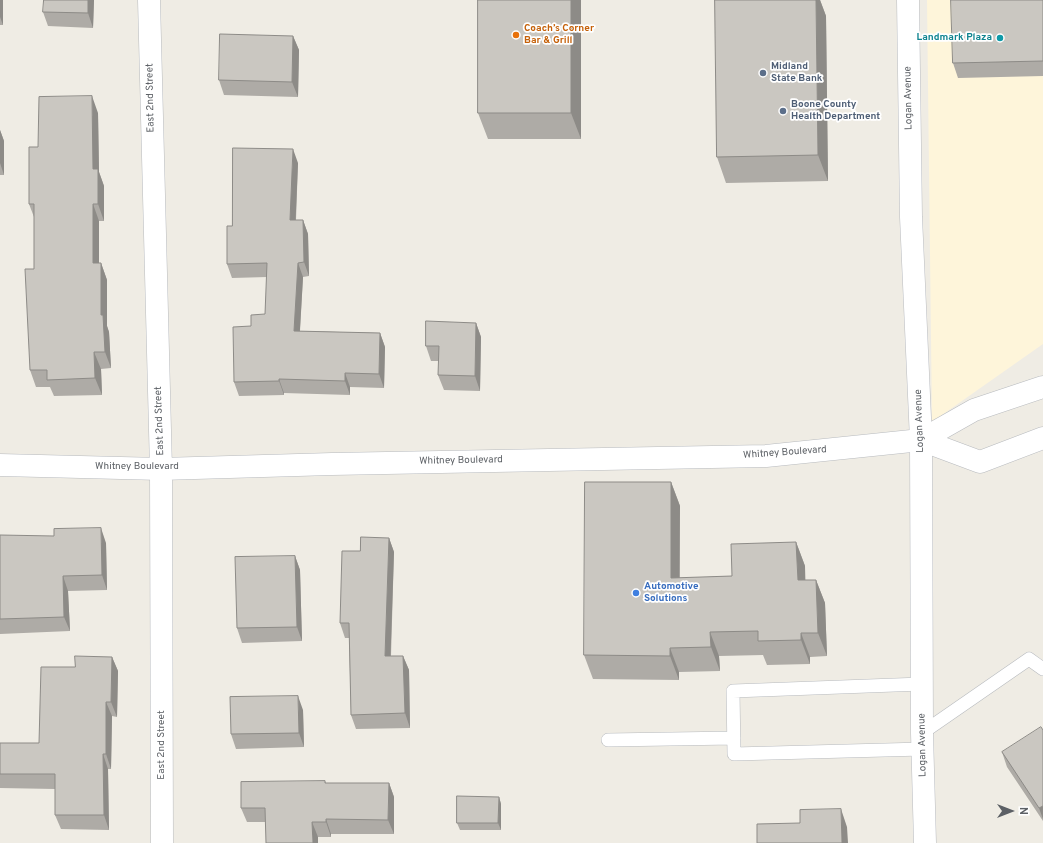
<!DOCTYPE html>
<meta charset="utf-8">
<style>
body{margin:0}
#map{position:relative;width:1043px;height:843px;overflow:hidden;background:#efece4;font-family:Overpass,sans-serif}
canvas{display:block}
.north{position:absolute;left:991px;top:791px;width:40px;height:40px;-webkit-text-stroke:3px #fff;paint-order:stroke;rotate:90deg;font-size:11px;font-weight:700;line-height:16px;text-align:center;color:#5c6065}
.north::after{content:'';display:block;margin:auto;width:14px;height:18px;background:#5c6065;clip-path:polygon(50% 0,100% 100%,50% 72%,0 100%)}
</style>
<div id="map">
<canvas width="1043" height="843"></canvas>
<div class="north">N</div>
</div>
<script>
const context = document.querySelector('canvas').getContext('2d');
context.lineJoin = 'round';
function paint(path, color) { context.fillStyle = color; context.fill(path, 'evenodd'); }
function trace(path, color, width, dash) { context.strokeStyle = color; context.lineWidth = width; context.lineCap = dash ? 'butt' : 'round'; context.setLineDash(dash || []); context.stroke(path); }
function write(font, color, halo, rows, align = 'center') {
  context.font = font + ' Overpass,sans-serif'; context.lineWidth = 3.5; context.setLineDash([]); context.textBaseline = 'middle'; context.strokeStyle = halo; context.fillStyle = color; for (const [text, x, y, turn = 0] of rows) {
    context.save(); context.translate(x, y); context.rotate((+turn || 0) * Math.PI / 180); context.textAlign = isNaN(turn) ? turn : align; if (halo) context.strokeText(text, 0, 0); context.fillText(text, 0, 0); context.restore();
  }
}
paint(new Path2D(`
 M927,0h116v344l-111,78z`), '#fef5da');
const lane = new Path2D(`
 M922,684l-189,7 1,63 189,-5
 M922,733l107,-74 14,10
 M608,740l126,-2`);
const street = new Path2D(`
 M149,0l12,469 1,374
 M921,440l59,22 63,-24
 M0,465l161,4 171,-5 434,-8 155,-16 53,-30 69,-23`);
const secondary = new Path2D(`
 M908,0l3,217 10,223 1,293 3,110`);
trace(lane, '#b7babe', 14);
trace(street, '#b7babe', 23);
trace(secondary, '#b8bbc0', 23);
trace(lane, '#fff', 13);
trace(street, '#fff', 22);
trace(secondary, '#fff', 22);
paint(new Path2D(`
 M0,0h3v25h-3z
 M94,0l-1,28 -45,-2 -5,-14z
 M581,0v139h-93l-10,-26z
 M715,0h105l6,16 2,165 -102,2 -9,-26z
 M1043,0v76l-85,2 -5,-15z
 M293,36l6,14 -1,47 -74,-2 -5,-15z
 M98,113l1,59 5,14v35h-5v42h2l6,17v46l2,6 2,36 -10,1 1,26 -48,1 -4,-9h-14l-6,-17 4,-101v-52l-5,-13 9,-57z
 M0,130l4,11v34h-4z
 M298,163l-2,57h7l5,14 1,42 -6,1 -3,54 80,2 5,14 -1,41 -34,-1v8l-66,-2v2l-45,1 -5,-14 17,-56 14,-12 2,-37 -35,1 -5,-14 5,-38z
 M476,323l5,14 -1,54 -36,-1 -6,-15 1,-14h-8l-5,-15z
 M671,482l9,24v72l52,-2 64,-34 9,24v14h11l9,23 2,53 -17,1v7l-43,1 -4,-10 -44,1 1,15 -41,1v8l-86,-1 -9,-24z
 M0,535l106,8 1,47 -39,1 2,40 -70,3z
 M389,538l5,14 -3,104h12l6,14 1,58 -54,1 -5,-14 -2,-77h-4l-5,-15 20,-72z
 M295,556l5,14 2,71 -60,2 -5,-15z
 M112,657l6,14 -1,46 -5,-1 -1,53h-3l1,61 -48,-1 -6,-14v-26l-55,-1v-45h39l36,-76z
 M303,710l1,37 -68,2 -5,-15z
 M1043,730v91l-36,-54 -5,-15z
 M325,781l1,2h63l5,14v37h-63v3h-13l-52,-15h-19l-6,-14z
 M499,797l2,7v26h-41l-3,-7z`), '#aeaba6');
paint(new Path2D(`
 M0,0h3v25l-3,-8z
 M88,0h6l-1,28 -5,-15z
 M571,0h10v139l-10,-26z
 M816,0h4l6,16 2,165 -10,-26z
 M293,36l6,14 -1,47 -6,-15z
 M92,96l6,17 1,59 5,14v35l-6,-17 -5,-35z
 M0,130l4,11v34l-4,-12z
 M293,149l5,14 -3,71 -5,-14z
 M93,204l6,17v59l-6,-17z
 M303,220l5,14 1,42 -5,-14z
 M101,263l6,17v46l2,6 2,36 -6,-16 -4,-37z
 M298,263l5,14 -4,68 -5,-14z
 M476,323l5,14 -1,54 -5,-15z
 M380,333l5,14 -1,41 -5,-14z
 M94,352l7,17 1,26 -7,-17z
 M345,373l5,14v8l-5,-14z
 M279,379l5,14v2l-5,-14z
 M671,482l9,24 -1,96 -8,-24z
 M101,528l5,15 1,47 -5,-15z
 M389,538l5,14 -4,119 -5,-15z
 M796,542l9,24 1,38 -8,-24z
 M295,556l5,14 2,71 -5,-14z
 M63,576l5,15 2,40 -6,-14z
 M816,580l9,23 2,53 -9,-23z
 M710,632l9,24 1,15 -9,-24z
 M801,633l9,24v7l-9,-24z
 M670,648l9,24v8l-9,-24z
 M403,656l6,14 1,58 -5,-15z
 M112,657l6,14 -1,46 -6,-15z
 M298,696l5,14 1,37 -5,-14z
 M106,702l6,14 -1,53 -5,-15z
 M103,754l5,15 1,61 -5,-15z
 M389,783l5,14v37l-6,-14z
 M499,797l2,7v26l-3,-7z
 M1043,806v13l-4,-11z
 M841,809l6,18 1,16h-6z
 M326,819l5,15v3l-5,-15z
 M312,822l6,15v6h-5z`), '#8d8b87');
const building = new Path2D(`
 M44,0h44v13l-45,-1z
 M478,0h93v113h-93z
 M715,0h101l2,155 -101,2z
 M951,0h92v61l-90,2z
 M220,34l73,2 -1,46 -73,-2z
 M92,96l1,73h5v35h-5v59h8v52h2l2,37h-11l1,26 -48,2v-10h-17l-5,-101h9v-65h-5v-57h9l1,-50z
 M233,148l60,1 -3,71h13l1,42 -6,1 -4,68 86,2 -1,41 -34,-1v8l-66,-2v2l-45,1 -1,-55 18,-1v-11l14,-1 2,-51 -40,1v-38h5z
 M426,321l50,2 -1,53 -37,-1 1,-29h-13z
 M585,482h86v96l61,-2 -1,-32 65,-2 2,38h18l2,53h-17v7l-43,1v-10l-48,1 1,15 -41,1v8l-86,-1z
 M101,528l1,47 -39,1 1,41 -64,2v-84l54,1v-7z
 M361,537l28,1 -4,118h18l2,57 -54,2 -2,-92h-9l2,-72h18z
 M295,556l2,71 -60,1 -2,-71z
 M75,656l37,1 -1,45h-5v52h-3l1,61h-49v-41h-55v-31h39l2,-76h34z
 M298,696l1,37 -68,1 -1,-37z
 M1041,727l2,3v76l-4,2 -37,-56z
 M325,781v2h64l-1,37 -62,-1v3h-14l1,21h-47l-1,-35h-24v-26z
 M457,796l42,1 -1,26h-41z
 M841,809l1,34h-85v-19l43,-1v-13z`);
paint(building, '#cac7c1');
trace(building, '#8d8b87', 1);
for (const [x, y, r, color] of [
 [516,35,4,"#e8710a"],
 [1000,38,4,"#0f9aa8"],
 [763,73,4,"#5c6f8a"],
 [783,111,4,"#5c6f8a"],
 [636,593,4,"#3f7fe0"]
]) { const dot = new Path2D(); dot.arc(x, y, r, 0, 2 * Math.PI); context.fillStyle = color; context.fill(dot); trace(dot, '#fff', 1.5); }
write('bold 10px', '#c56008', '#fff', [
 ["Coach’s Corner",524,29],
 ["Bar & Grill",524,41]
], 'left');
write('bold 10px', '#0d838f', '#fff', [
 ["Landmark Plaza",992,38]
], 'right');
write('bold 10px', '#4e5e75', '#fff', [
 ["Midland",771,67],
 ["State Bank",771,79],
 ["Boone County",791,105],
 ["Health Department",791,117]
], 'left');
write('10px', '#5c6065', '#fff', [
 ["East 2nd Street",151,98,-91],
 ["Logan Avenue",909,98,-91],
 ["East 2nd Street",160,421,-92],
 ["Logan Avenue",920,421,-92],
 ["Whitney Boulevard",785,453,-4],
 ["Whitney Boulevard",461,461,-1],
 ["Whitney Boulevard",137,467],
 ["East 2nd Street",162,745,-90],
 ["Logan Avenue",923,745,-91]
]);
write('bold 10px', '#366cbe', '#fff', [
 ["Automotive",644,587],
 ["Solutions",644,599]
], 'left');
</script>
